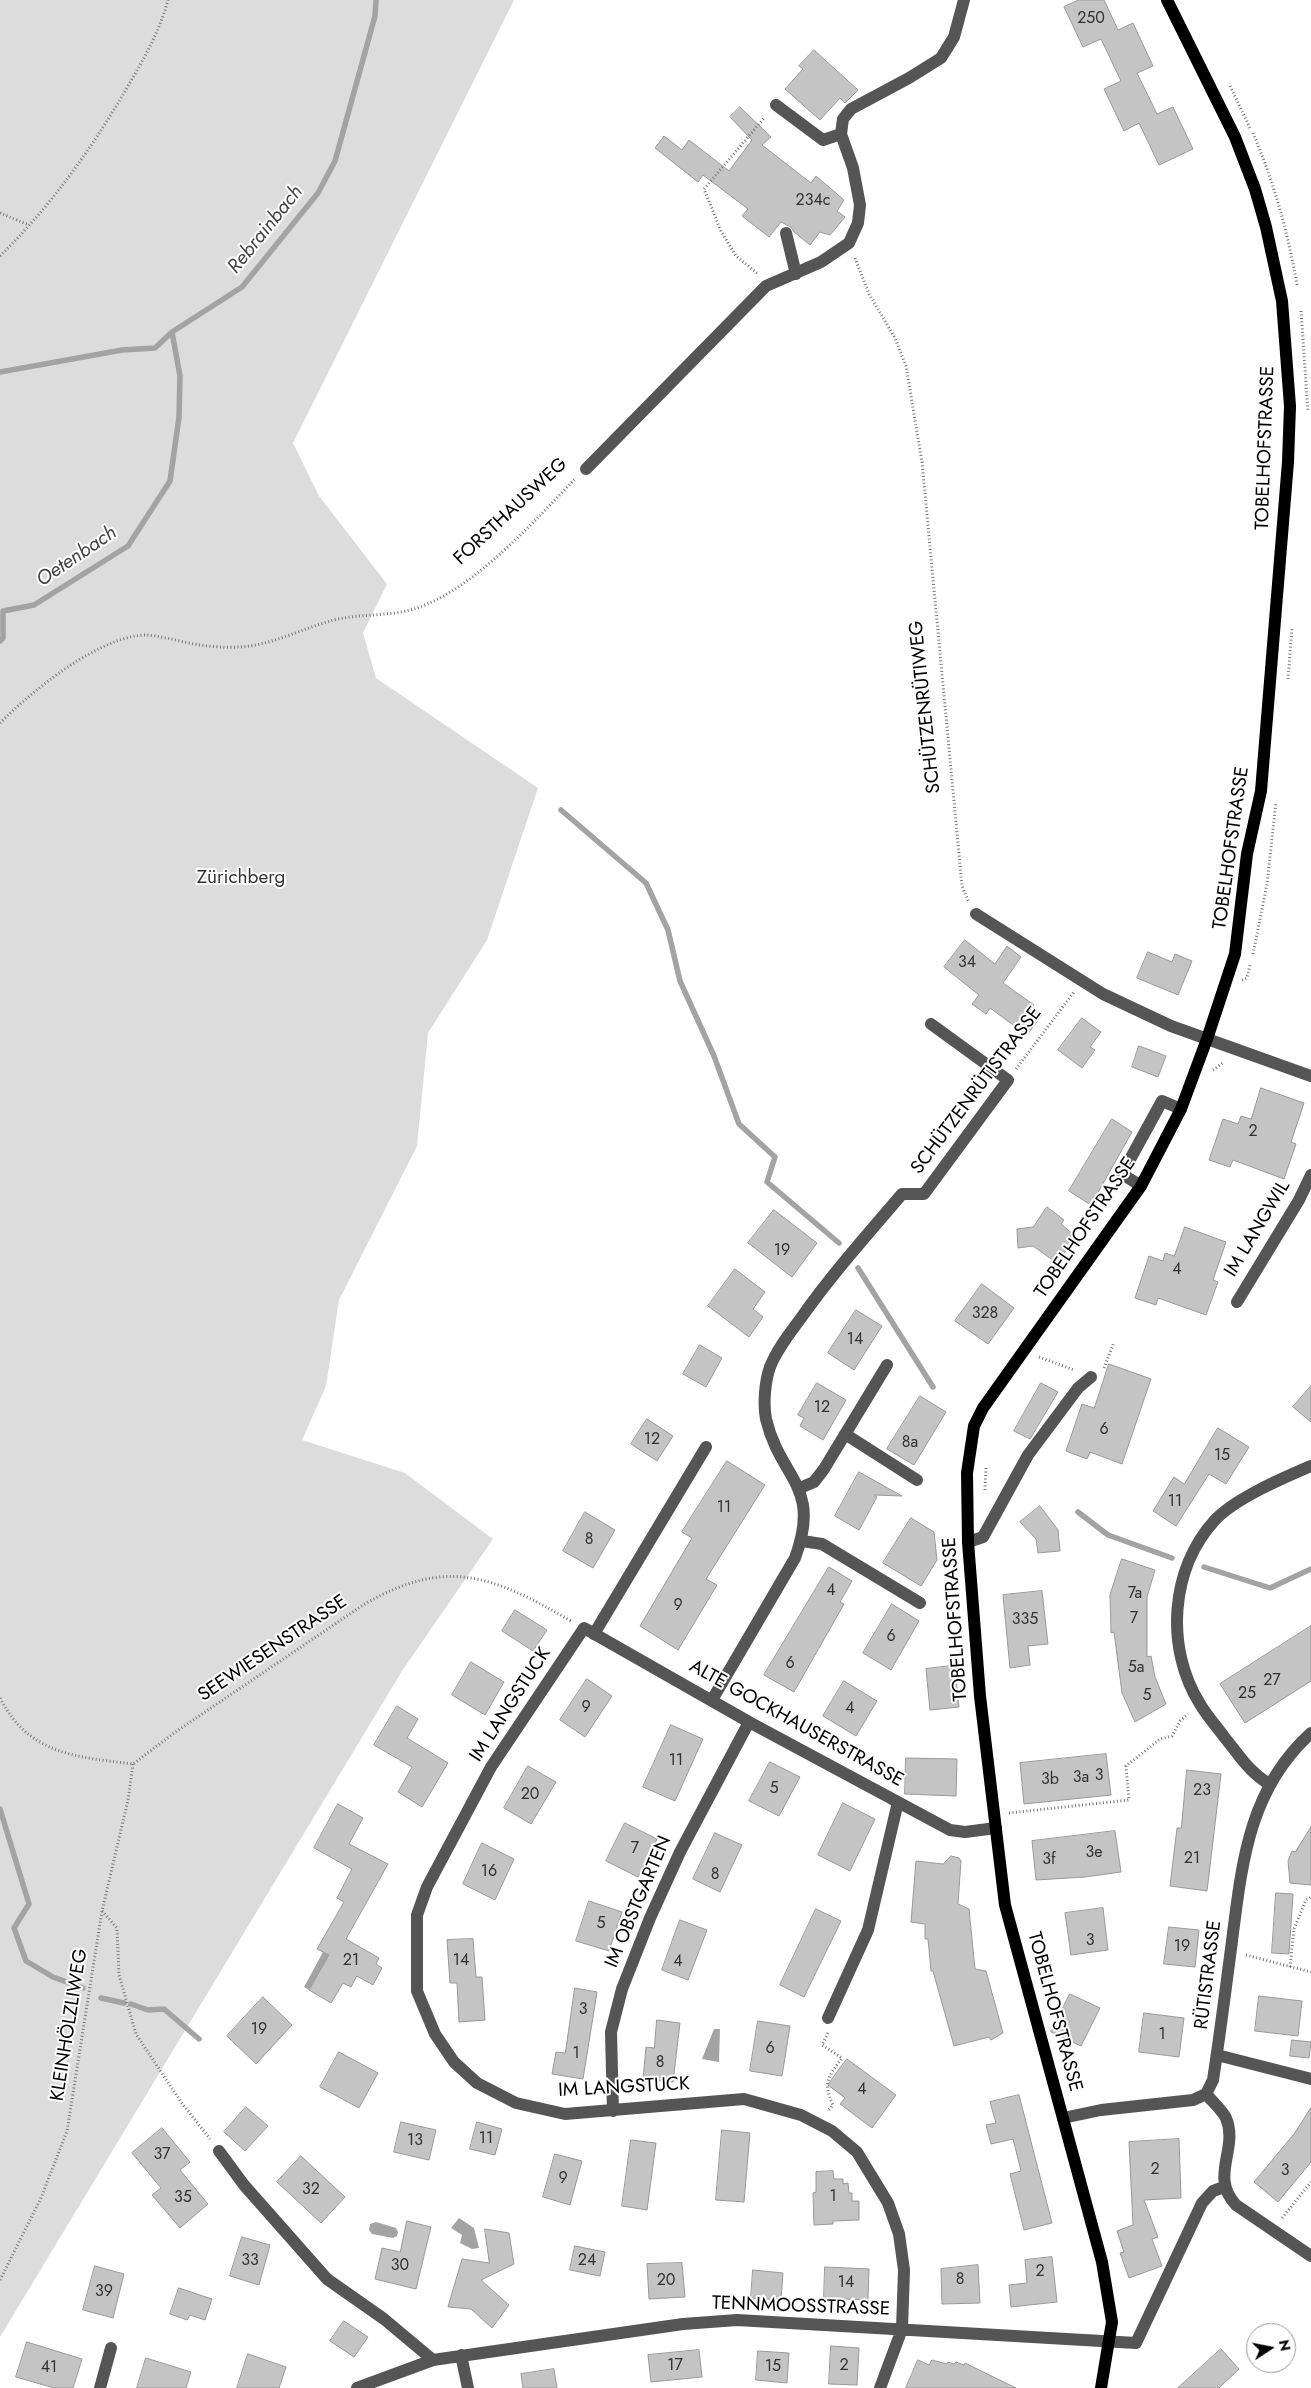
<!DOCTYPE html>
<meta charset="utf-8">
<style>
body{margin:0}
#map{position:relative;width:1311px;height:2388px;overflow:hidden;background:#fff;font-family:Jost,sans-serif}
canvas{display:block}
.north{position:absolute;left:1246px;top:2323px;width:50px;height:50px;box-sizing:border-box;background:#fff;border:1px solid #999;border-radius:50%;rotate:79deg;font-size:14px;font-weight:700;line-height:20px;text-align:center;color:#000}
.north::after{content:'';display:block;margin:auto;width:18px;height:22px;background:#000;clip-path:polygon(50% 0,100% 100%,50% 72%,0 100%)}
</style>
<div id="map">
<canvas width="1311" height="2388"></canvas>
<div class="north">N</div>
</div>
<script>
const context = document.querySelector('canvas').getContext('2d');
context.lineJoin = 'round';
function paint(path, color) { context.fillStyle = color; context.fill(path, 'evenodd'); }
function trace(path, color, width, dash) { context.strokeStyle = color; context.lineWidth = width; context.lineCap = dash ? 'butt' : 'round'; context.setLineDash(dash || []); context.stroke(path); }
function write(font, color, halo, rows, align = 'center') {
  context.font = font + ' Jost,sans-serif'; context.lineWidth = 4; context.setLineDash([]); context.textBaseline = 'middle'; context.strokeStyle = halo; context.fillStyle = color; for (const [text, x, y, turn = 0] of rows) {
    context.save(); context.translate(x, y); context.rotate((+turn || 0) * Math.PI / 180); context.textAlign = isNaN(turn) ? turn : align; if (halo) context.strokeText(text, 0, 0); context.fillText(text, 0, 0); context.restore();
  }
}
paint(new Path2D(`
 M0,0h514l-221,443 26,53 68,88 -24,49 13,45 162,110 -51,152 -59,93 -11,113 -78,154 -13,86 -24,54 103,33 88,66 -91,132 -402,666z`), '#dcdcdc');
paint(new Path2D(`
 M323,1952l6,3 -20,35 -5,-3z
 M714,2029h6l-1,33 -17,-3z
 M459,2218l15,10 5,20 -7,1 -12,-6 2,-8 -11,-7z
 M376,2222l20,6 2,4 -1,4 -4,2 -21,-4 -3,-4 1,-6z`), '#a3a3a3');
trace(new Path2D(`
 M0,372l122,-22 33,-2 17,-16 70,-45 76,-94 17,-32 40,-145 1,-16
 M0,641l3,-3v-27l31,-6 94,-59 42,-65 9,-64 1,-41 -8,-44
 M561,810l85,73 22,47 12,51 34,75 25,68 36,33 -8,25 72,61
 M858,1268l75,119
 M1078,1512l30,23 64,23
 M1204,1567l66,21 41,-19
 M0,1809l29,95 -15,24 12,33 27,16 30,11
 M101,1998l23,5
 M131,2004l17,6 16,-1 35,30`), '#a3a3a3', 5.5);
const building = new Path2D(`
 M1079,0h25l14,30 15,-7 20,43 -16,7 20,41 16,-7 20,42 -34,16 -20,-42 -15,8 -20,-42 17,-8 -20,-42 -18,8 -19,-40z
 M814,50l44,40 -13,13 -5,-5 -20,22 -35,-31 18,-20 -4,-3z
 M740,107l31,30 -9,8 49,38 5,-7 28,24 -7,11 8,6 -15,18 -10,-3 -10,13 -16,-13 -3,-5 -10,-5 -12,15 -27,-21 6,-7 -45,-34 -5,7 -43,-34 9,-12 18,14 7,-10 40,31 23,-31 -22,-23z
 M965,940l30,24 12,-18 14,11 -18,26 31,22 -3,3 11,7 -15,20 -37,-27 -4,6 -14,-10 7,-9 -35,-28z
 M1148,952l24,10 3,-8 17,7 -14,34 -41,-17z
 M1082,1018l19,14 -11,15 5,3 -13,18 -24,-18z
 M1139,1046l27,10 -8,21 -26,-10z
 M1261,1088l43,15 -13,39 5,2 -12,35 -51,-19 -3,7 -21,-7 14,-41 15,5 3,-8 10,3z
 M1112,1119l20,13 -41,73 -22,-14z
 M1047,1207l17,13 -3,4 15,13 -19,26 -24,-17 -15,2 -1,-19 16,-2z
 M774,1210l43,33 -25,34 -44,-34z
 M1185,1227l41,15 -13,38 5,2 -12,33 -48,-17 -2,7 -21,-7 14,-42 14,5 2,-8 9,3z
 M735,1269l30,23 -12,17 10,8 -14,20 -41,-31z
 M982,1284l32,24 -26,36 -33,-23z
 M856,1310l26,16 -28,44 -26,-17z
 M700,1345l22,13 -16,29 -23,-13z
 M1109,1364l42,15 -29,85 -32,-12 -3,7 -21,-8 16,-47 12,4z
 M817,1383l29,17 -23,40 -23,-14 4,-8 -6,-3z
 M1041,1383l17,9 -28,47 -16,-8z
 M1311,1386v36l-18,-15z
 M920,1396l26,16 -32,53 -27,-16z
 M647,1419l26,17 -16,25 -26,-17z
 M1218,1428l31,19 -23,37 -17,-10 -33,52 -23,-15 21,-34 10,7z
 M727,1461l38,24 -59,94 11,6 -39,65 -38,-24 52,-88 -10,-6z
 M859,1472l43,24 -28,-1 3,2 -18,33 -24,-14z
 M1040,1506l18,24 2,21 -22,2 -2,-14 -16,-17z
 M585,1512l30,18 -22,38 -30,-17z
 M911,1518l23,14 3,28 -16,26 -38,-23z
 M1122,1559l33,11 -8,27v60l4,-1 4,21 11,27 -31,18 -13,-29 -8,-61 -3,1 -1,-38z
 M829,1567l23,14 -12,21 4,2 -50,88 -30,-17z
 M1042,1591l6,53 -20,2 2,19 -20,3 -7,-73z
 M892,1604l27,17 -28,49 -28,-17z
 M515,1610l32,20 -14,21 -31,-20z
 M1311,1626v55l-66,42 -25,-39z
 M471,1662l33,20 -19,33 -33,-20z
 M951,1666l1,13 4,-1 3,29 -29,3 -4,-41z
 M587,1679l25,17 -27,41 -25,-17z
 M844,1681l33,20 -21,35 -33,-20z
 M397,1706l21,13 -11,19 41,25 -26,44 -24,-15 14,-25 -38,-22z
 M671,1725l32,14 -28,62 -32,-14z
 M1106,1754l5,41 -87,9 -4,-41z
 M906,1758l51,1 -1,37 -51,-2z
 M770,1762l30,15 -21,39 -30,-15z
 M528,1766l28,16 -25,42 -27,-16z
 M1187,1770l34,4 -14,117 -37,-5 7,-58h4z
 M843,1803l32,16 -25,52 -32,-16z
 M338,1804l25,14 -14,26 39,20 -42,75 33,19 -3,6 6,4 -9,17 -16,-9 -6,11 -8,-4 -12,20 -22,-13 20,-35 -12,-6 27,-47 -7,-4 15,-29 -38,-21z
 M625,1823l32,16 -19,38 -32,-16z
 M1311,1827v58l-21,-2 -2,-22 4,-10 3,1z
 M1115,1831l6,41 -36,5 -49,3 -4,-39z
 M715,1833l27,12 -22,47 -27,-13z
 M482,1843l32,16 -19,41 -32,-16z
 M951,1856l8,2 2,3 -3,43 11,5 6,60 11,2 17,62 -12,7 -2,-3 -35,9 -21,-75h-2l-3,-32h-3v-15l-14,-2 5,-61 27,3z
 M1276,1893l17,1 -4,60 -17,-1z
 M589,1901l33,11 -13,39 -33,-10z
 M1103,1908l5,42 -37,5 -6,-42z
 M816,1909l25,12 -37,76 -24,-12z
 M680,1920l27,10 -19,50 -26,-10z
 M1169,1927l30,3 -4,37 -31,-3z
 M473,1939l3,38h6l3,43 -26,2 -2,-39h-7l-3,-43z
 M575,1988l22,4 -14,87 -31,-5 4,-22 9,1z
 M1070,1994l30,14 -19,38 -30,-14z
 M1259,1996l43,5 -4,35 -43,-5z
 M263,1997l29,28 -36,39 -29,-28z
 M1144,2013l40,5 -5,39 -40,-5z
 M657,2020l23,3 -7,59 -30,-3 3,-32 8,1z
 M758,2021l32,5 -8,50 -32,-5z
 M1292,2040l19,2 -2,16 -19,-2z
 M339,2052l39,21 -19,35 -39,-21z
 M847,2059l49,36 -24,33 -32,-24 5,-6 -17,-13z
 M1019,2095l33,128 -28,7 -14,-56 11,-3 -8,-32 -22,5 -5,-19 10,-2 -6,-21z
 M246,2107l22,19 -23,25 -21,-19z
 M1311,2108v54l-33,40 -24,-20 40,-48z
 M401,2122l35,8 -7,30 -35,-8z
 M477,2122l25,7 -7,26 -25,-6z
 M162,2128l28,34 -10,8 28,34 -28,24 -28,-33 9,-7 -29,-35z
 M722,2130l28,3 -6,69 -28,-2z
 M1179,2139l2,59 -37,2 14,37 -6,2 10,27 -33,12 -9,-25 4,-1 -7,-21 16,-6 -4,-83z
 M631,2140l25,3 -9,67 -25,-4z
 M555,2154l27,7 -12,44 -27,-8z
 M301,2156l44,41 -24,26 -44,-41z
 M833,2171l1,8h9v5l5,-1 1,10h3v8h7v19l-26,1v3l-19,1 -1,-32 3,-1v-20z
 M407,2221l24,6 -15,62 -41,-10 7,-31 18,4z
 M485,2229l24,4 5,31 -33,16 28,25 -17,23 -21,-19 -23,-2 14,-48 27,4z
 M242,2237l28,8 -11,40 -29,-9z
 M575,2246l30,6 -5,24 -30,-6z
 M1052,2257l5,45 -46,5 -2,-22 18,-2 -2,-23z
 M682,2263l3,34 -36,2 -2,-35z
 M978,2265l2,38 -38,1 -1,-35z
 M95,2266l29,8 -11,44 -30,-8z
 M825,2267l44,2 -1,31 -44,-2z
 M753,2270l30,3 -2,27 -30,-2z
 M179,2288l33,11 -7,21 -15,-5 -3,5 -17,-6z
 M344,2321l24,16 -14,20 -24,-16z
 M27,2342l55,17 -9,29h-19l-38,-11z
 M831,2346l28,2 -2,37 -28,-1z
 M1221,2349l18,20 -20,19h-41z
 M699,2350l3,27 -51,5 -3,-27z
 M758,2351l31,2 -2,30 -31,-3z
 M248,2354l38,13 -7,21h-42z
 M146,2358l45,14 -5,16h-49z
 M918,2360l11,5 3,-5 15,4 1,-2 6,2 2,-2 8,3 1,-2 51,25h-110z
 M554,2369l3,19h-34l-2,-14z`);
paint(building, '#c4c4c4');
trace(building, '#999', 1);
trace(new Path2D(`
 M1230,86l20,42
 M1253,133c21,49 35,100 44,152
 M0,213l29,12
 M0,256c51,-50 93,-109 128,-170 16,-27 32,-56 40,-86
 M855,258l14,36 26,44 11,28 16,96 40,424 7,17
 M757,273l-21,-17 -15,-25 -17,-42 61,-72
 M1301,311l7,101
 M1288,679l4,-51
 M0,723c32,-32 100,-88 147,-88 12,1 24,4 37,7 18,4 37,6 56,5 33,-2 63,-19 94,-27 28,-7 59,-3 86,-13 57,-21 114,-86 156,-129
 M1253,954l14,-70 9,-82
 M1242,980l5,-2 3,-13
 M1016,1069l58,-77
 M1213,1070l11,-8
 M1039,1357l35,13
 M1104,1368l10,-26
 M985,1490l1,-24
 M0,1698c29,57 77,59 133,66l41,-31 189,-128c84,-49 130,-29 208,16
 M1009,1813l120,-13 -3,-34 34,-27 12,-3 8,-15 8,-7
 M102,1911l15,17 2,47 17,59 45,68 29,37
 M1246,1955l65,17
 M1290,1967l4,-38 12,-29 5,-3
 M828,2033l-6,12 20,13c-13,18 -20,24 -9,47l-5,6
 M1282,2218l29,-36
 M0,2280l41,-82 26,-67 35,-220 26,-111 5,-36`), '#777', 3, [1, 2.5]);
trace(new Path2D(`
 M776,105l47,35 18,-6
 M786,233l10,41
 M586,469l180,-183 55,-24 28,-19 9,-20 2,-18 -7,-37 -12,-34 2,-15 8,-10 58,-31 32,-20 13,-21 10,-37
 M976,914l127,80 68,32 140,50
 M1141,1186l-19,-12 40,-73 19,8
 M1237,1302l62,-102 12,-25
 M845,1434l72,46
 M800,1488l14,-6 10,-13 63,-104
 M802,1541l20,3 98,59
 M968,1542l15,-5 45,-82 50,-67 13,-11
 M594,1634l112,-187
 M712,1700l83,-142c27,-73 -15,-79 -29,-139 -3,-15 -1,-38 4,-52 7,-18 20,-34 31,-49 31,-44 66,-83 101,-124h22l84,-114 -77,-56
 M1269,1784c-20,-12 -29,-28 -44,-46 -8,-11 -18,-22 -25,-34 -35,-56 -30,-135 15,-184 21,-22 68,-42 96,-54
 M828,2018l40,-88 30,-128
 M1217,2055l94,24
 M1206,2094c6,7 16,16 20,24 13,31 -17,58 10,87l75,51
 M613,2111l-2,-79 11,-43 28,-71 30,-66 69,-130
 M1063,2118l38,-8 92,-10 13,-6 7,-14c7,-46 13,-93 19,-139 10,-79 17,-152 79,-208
 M219,2151l25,34 83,94 57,40 49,41 250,-36 54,-4 399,23 66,-140 11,-12 11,-4
 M461,2355l7,33
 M100,2388l11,-40
 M357,2388l76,-28
 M880,2388l22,-59 2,-59 -5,-36 -11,-31 -31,-51 -25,-21 -31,-16 -57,-16 -179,15 -49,-11 -39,-20 -23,-21 -19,-28 -18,-43v-76l10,-28 64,-120 93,-139 165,94 201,108 15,2 31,-4`), '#555', 12);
trace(new Path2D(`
 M1101,2388l11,-66 -10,-60 -97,-357 -25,-209 -12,-154 -1,-69 7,-47 9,-18 158,-222 40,-77 26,-70 28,-85 12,-100 14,-63 27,-329 2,-56 -8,-105 -16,-74 -11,-38 -20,-52 -68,-137`), '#000', 12);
write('16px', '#313131', null, [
 ["250",1091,19],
 ["234c",813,201],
 ["34",967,963],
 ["2",1253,1132],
 ["19",782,1251],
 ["4",1177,1270],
 ["328",985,1314],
 ["14",855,1340],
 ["12",822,1408],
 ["6",1104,1430],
 ["12",652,1440],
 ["8a",910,1443],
 ["15",1222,1456],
 ["11",1175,1502],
 ["11",724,1508],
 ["8",589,1540],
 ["4",831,1591],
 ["7a",1135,1594],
 ["9",678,1606],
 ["7",1134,1619],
 ["335",1025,1620],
 ["6",891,1637],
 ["6",790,1664],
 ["5a",1136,1668],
 ["27",1272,1681],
 ["25",1247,1694],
 ["5",1147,1696],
 ["9",586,1708],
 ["4",850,1709],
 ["11",676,1761],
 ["3",1099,1776],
 ["3a",1081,1778],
 ["3b",1050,1780],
 ["5",774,1789],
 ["23",1202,1791],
 ["20",530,1795],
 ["7",635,1849],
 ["3e",1094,1853],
 ["21",1192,1859],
 ["3f",1049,1860],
 ["16",489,1872],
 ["8",715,1875],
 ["5",601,1924],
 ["3",1090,1941],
 ["19",1182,1947],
 ["21",351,1961],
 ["14",461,1961],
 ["4",678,1962],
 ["3",583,2010],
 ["19",259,2030],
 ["1",1162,2035],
 ["6",770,2049],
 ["1",576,2054],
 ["8",660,2063],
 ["4",862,2090],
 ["11",486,2139],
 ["13",415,2141],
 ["37",162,2155],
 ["2",1155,2170],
 ["3",1285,2171],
 ["9",563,2179],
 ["32",311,2190],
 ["1",833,2197],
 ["35",183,2198],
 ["33",250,2261],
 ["24",587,2261],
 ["30",400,2266],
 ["2",1040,2272],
 ["8",960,2280],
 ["20",666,2281],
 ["14",846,2283],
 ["39",104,2292],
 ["17",675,2366],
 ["2",844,2366],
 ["15",773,2367],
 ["41",49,2368]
]);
write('19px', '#000', '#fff', [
 ["TOBELHOFSTRASSE",1266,448,-88],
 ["FORSTHAUSWEG",511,512,-43],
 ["SCHÜTZENRÜTIWEG",926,707,-96],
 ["TOBELHOFSTRASSE",1232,848,-82],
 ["SCHÜTZENRÜTISTRASSE",977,1091,-53],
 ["TOBELHOFSTRASSE",1086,1228,-56],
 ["IM LANGWIL",1258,1229,-59],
 ["TOBELHOFSTRASSE",956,1619,-94],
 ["SEEWIESENSTRASSE",273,1649,-34],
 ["IM LANGSTUCK",511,1705,-57],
 ["ALTE GOCKHAUSERSTRASSE",796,1724,29],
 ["IM OBSTGARTEN",639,1902,-67],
 ["RÜTISTRASSE",1209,1975,-83],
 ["TOBELHOFSTRASSE",1054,2012,75],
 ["KLEINHÖLZLIWEG",70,2025,-81],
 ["IM LANGSTUCK",624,2088,-3],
 ["TENNMOOSSTRASSE",801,2307,2]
]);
write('19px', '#333', '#fff', [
 ["Zürichberg",241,878]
]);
write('italic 20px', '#444', '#fff', [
 ["Rebrainbach",266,230,-51],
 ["Oetenbach",77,557,-34]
]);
</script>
